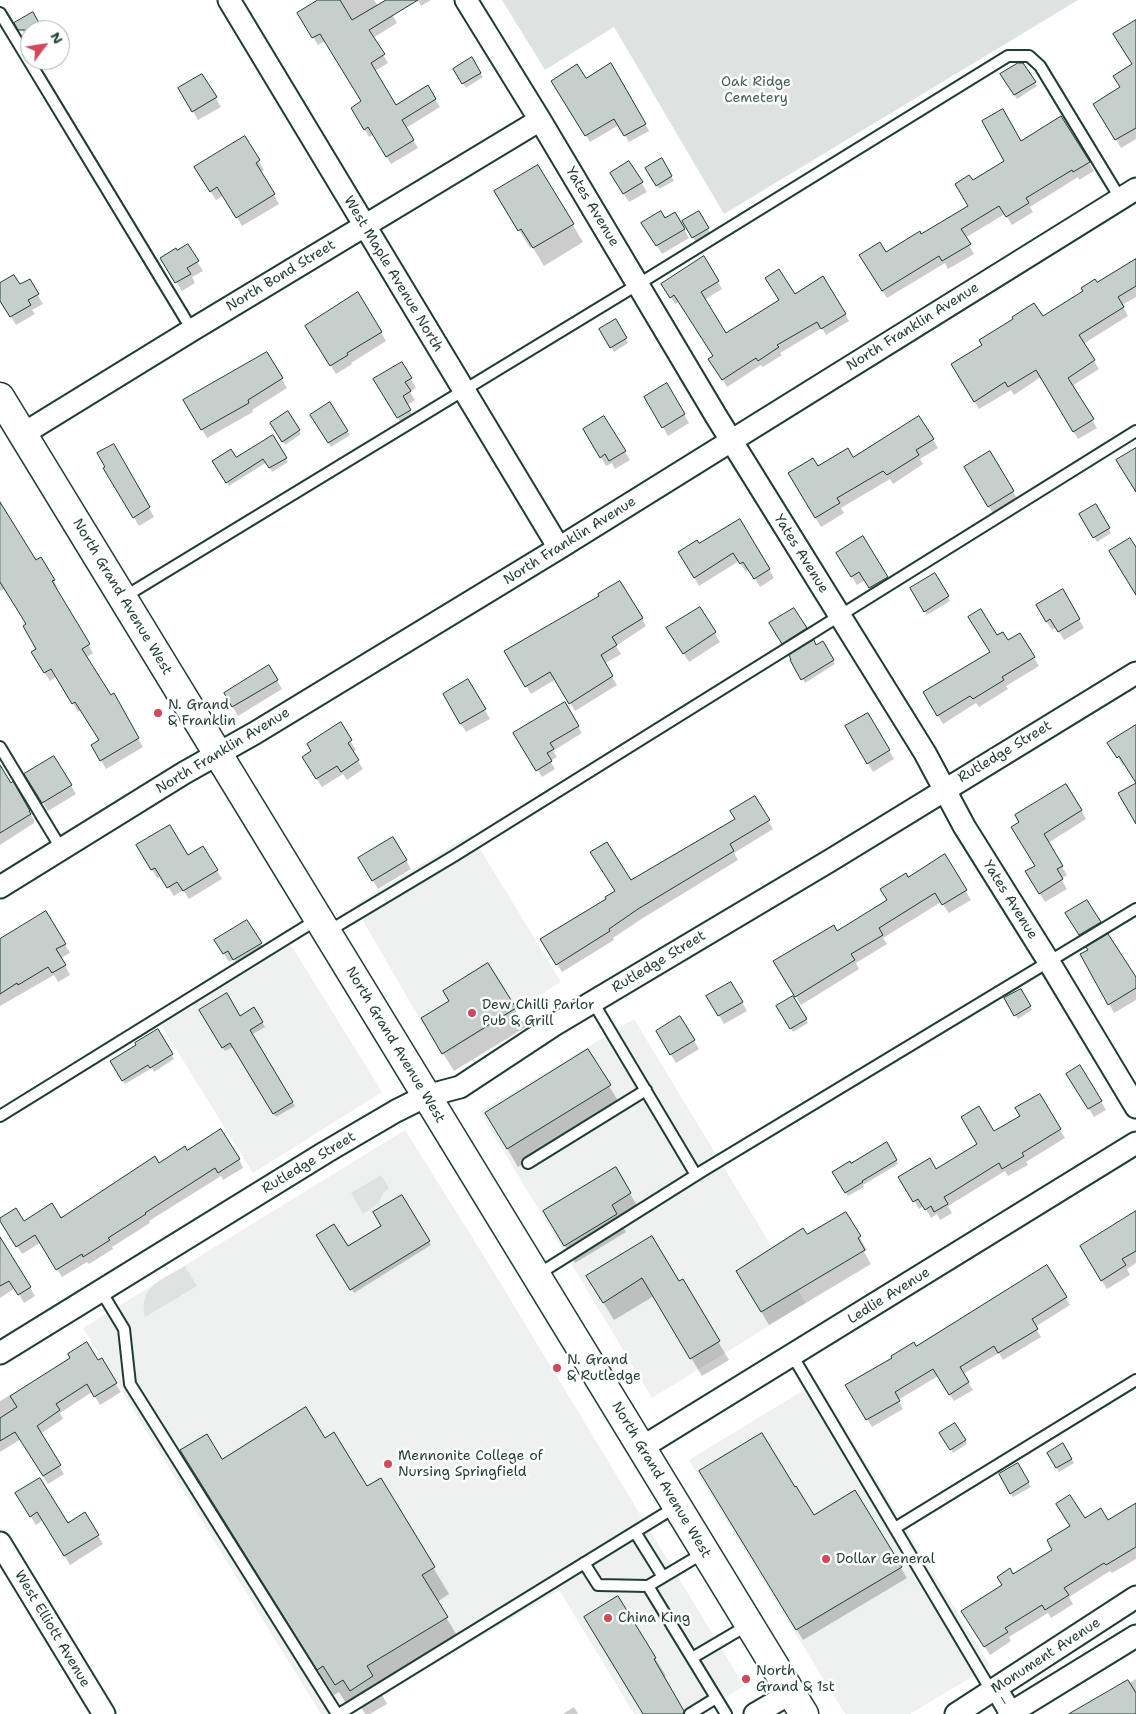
<!DOCTYPE html>
<style>
body{margin:0}
#map{position:relative;width:1136px;height:1714px;overflow:hidden;background:#fff;font-family:"Shantell Sans",sans-serif}
canvas{display:block}
.north{position:absolute;left:20px;top:20px;width:50px;height:50px;box-sizing:border-box;background:#fff;border:1px solid #a5b1ae;border-radius:50%;rotate:59deg;font-size:14px;font-weight:700;line-height:20px;text-align:center;color:#1f3d34}
.north::after{content:'';display:block;margin:auto;width:18px;height:22px;background:#d1495b;clip-path:polygon(50% 0,100% 100%,50% 72%,0 100%)}
</style>
<div id="map">
<canvas width="1136" height="1714"></canvas>
<div class="north">N</div>
</div>
<script>
const context = document.querySelector('canvas').getContext('2d');
context.lineJoin = 'round';
function paint(path, color) { context.fillStyle = color; context.fill(path, 'evenodd'); }
function trace(path, color, width, dash) { context.strokeStyle = color; context.lineWidth = width; context.lineCap = dash ? 'butt' : 'round'; context.setLineDash(dash || []); context.stroke(path); }
function write(font, color, halo, rows, align = 'center') {
  context.font = font + ' "Shantell Sans",sans-serif'; context.lineWidth = 5; context.setLineDash([]); context.textBaseline = 'middle'; context.strokeStyle = halo; context.fillStyle = color; for (const [text, x, y, turn = 0] of rows) {
    context.save(); context.translate(x, y); context.rotate((+turn || 0) * Math.PI / 180); context.textAlign = isNaN(turn) ? turn : align; if (halo) context.strokeText(text, 0, 0); context.fillText(text, 0, 0); context.restore();
  }
}
paint(new Path2D(`
 M471,834l90,148 -120,74 -87,-151z
 M291,945l91,147 -129,81 -92,-148z
 M634,1019l172,284 -154,95 -172,-286z
 M405,1130l82,131 257,425 -45,28h-65l-75,-124 -208,124h-30l-238,-386z
 M817,1382l173,284 -80,48h-65l-156,-254z`), '#eef1f0');
paint(new Path2D(`
 M502,0h576l-354,214 -110,-187 -69,43z
 M381,1175l8,13 -6,5 -4,10 -16,11 -12,-21z
 M185,1266l12,20 -52,31c-7,-31 17,-37 40,-51z`), '#dee3e2');
paint(new Path2D(`
 M321,0h53l4,6 7,-4 12,21 -24,15 15,25 -13,8 21,35 31,-19 13,20 -34,21 12,20 -27,16 -18,-29 -4,2 -17,-29 11,-6 -38,-61 -7,4 -19,-31z
 M418,0h13l-10,6z
 M18,22l24,8h-12v13z
 M472,59l11,18 -17,11 -12,-19z
 M1136,63v76l-15,9 -26,-44 26,-16z
 M1023,64l14,22 -20,13 -15,-24z
 M611,65l38,66 -20,11 -10,-17 -29,17 -38,-61 34,-1z
 M202,75l19,32 -23,13 -18,-32z
 M1061,118l33,53 -15,9 -1,-3 -48,30 3,5 -21,13 -7,-11 -40,24 9,16 -26,15 -3,-6 -58,35 -22,-34 56,-29 48,-29 3,-24 34,-21 15,-19z
 M245,138l19,32 -4,2 19,32 -37,22 -18,-31 -8,5 -20,-32z
 M661,159l13,22 -15,8 -12,-21z
 M629,162l18,30 -18,10 -18,-29z
 M507,210l65,14 11,18 -39,24 -12,-20 -2,2z
 M698,213l15,24 -15,9 -14,-24z
 M665,220l19,9 5,9 -27,16 -19,-31z
 M187,245l16,26 -11,6 3,6 -13,8 -20,-33z
 M704,258l18,31 -18,11 22,35 97,-57 26,43 -23,14 -4,-7 -42,25 2,2 -19,12 -2,-2 -34,22 -13,-21v-10l-35,-54 -4,2 -12,-20z
 M1136,261v36l-14,8 6,11 -45,28 16,25 -27,17 25,42 -19,11 -37,-62 -27,18 -3,-5 -32,19 -27,-45 90,-46z
 M29,281l14,23 -11,6 3,4 -19,11 -16,-26v-14l20,1z
 M358,294l28,47 -35,22 1,1 -16,10 -24,-39z
 M615,321l13,22 -14,9 -13,-23z
 M266,354l21,34 -35,22 1,2 -46,26 -22,-38z
 M402,363l14,25 -6,4 5,8 -8,5 8,14 -12,7 -28,-46z
 M667,385l22,38 -21,13 -22,-39z
 M330,404l20,31 -19,12 -19,-31z
 M287,413l14,21 -16,11 -14,-22z
 M604,417l26,43 -15,9 -3,-6 -6,3 -22,-37z
 M272,437l16,25 -16,10 -5,-10 -38,24 -16,-24 23,-3z
 M933,440l5,8 -18,11 3,5 -30,20 -3,-5 -49,29 3,5 -23,14 -32,-53z
 M113,445l41,72 -15,9 -34,-57z
 M989,453l29,47 -24,15 -28,-48z
 M0,504l36,58 18,18 4,9 -2,1 37,63 -7,5 24,39 3,-2 30,52 -37,22 -13,-23 8,-5 -20,-31 -3,2 -21,-36 -7,5 -13,-20 1,-12 -10,-24 -23,-37 -5,3z
 M1095,506l16,27 -14,9 -16,-27z
 M740,520l34,58 -14,9 -11,-18 -3,3 -7,-11 -40,25 -20,-34 19,-7z
 M863,538l29,48 -17,10 -10,-16 -8,5 -19,-32z
 M934,575l16,26 -23,14 -15,-26z
 M1062,591l22,37 -20,12 -8,-13 -4,3 -15,-24z
 M601,597l41,21 4,8 -30,20 5,8 -17,10 13,21 -42,26 -19,-32 -25,15 -25,-42z
 M700,609l20,33 -31,20 -16,-25z
 M794,609l17,29 -23,14 -17,-29z
 M1020,635l19,31 -33,20 2,3 -29,18 -3,-4 -33,21 -19,-31 67,-40 6,-16 11,5z
 M822,642l13,22 -30,19 -13,-22z
 M269,667l13,22 -44,27 -13,-22z
 M468,680l22,39 -24,13 -22,-38z
 M564,704l18,29 -29,18 4,6 -7,4 5,8 -13,8 -27,-44z
 M867,714l27,45 -21,13 -26,-45z
 M340,724l16,26 -4,2 11,17 -16,11 -4,-6 -21,13 -14,-21 4,-15z
 M1136,730v52l-11,-18 -2,2 -14,-23z
 M54,757l22,37 -28,17 -22,-36z
 M0,783h12l22,37v3l-34,22z
 M755,798l18,31 -39,24 4,7 -95,58 -30,20 1,2 -52,32 -20,-32 66,-40 22,-18 107,-63z
 M1081,810l5,9 -38,24 19,32 -6,4 6,10 -22,13 -18,-30 9,-6 -24,-38z
 M393,839l18,30 -33,20 -18,-30z
 M138,846l50,11 15,-9 19,31 -33,20 -6,-9 -9,6 -13,-20 -4,2z
 M945,856l26,44 -22,13 -8,-11 -58,36 4,6 -31,19 3,6 -58,36 -21,-35 109,-69 19,-23z
 M1086,901l16,26 -20,12 -15,-25z
 M46,913l24,40 -9,5 9,17 -12,7 -4,-7 -54,31v-65z
 M247,921l19,31 -27,16 -5,-9 -5,3 -13,-21z
 M1082,955l54,24v21l-22,13z
 M487,965l39,62 -72,44 -21,-34 17,-35z
 M731,983l16,28 -23,13 -16,-28z
 M1021,990l11,20 -14,9 -12,-20z
 M792,997l16,26 -15,9 -16,-26z
 M254,1009l11,18 -14,8 44,71 -19,11 -43,-70 -8,4 -25,-40 40,6z
 M680,1017l19,32 -23,14 -19,-32z
 M158,1031l16,28 -20,13 -2,-4 -27,16 -13,-23z
 M588,1051l32,53 -102,63 -21,-36z
 M1080,1067l26,43 -12,7 -26,-43z
 M1039,1096l26,42 -39,24 2,3 -20,11 -3,-5 -57,35 4,7 -12,7 -3,-6 -6,4 -7,-12 -5,3 -19,-32 36,-6 85,-55z
 M886,1144l12,20 -35,21 1,2 -16,9 -14,-24 17,-7z
 M239,1159l4,9 -20,12 -2,-4 -72,45 1,2 -38,24 1,2 -24,15 -2,-2 -25,15 -22,-34 -18,11 -22,-35 23,4 38,-3 97,-56z
 M615,1169l26,43 -20,12 5,8 -51,31 -30,-52z
 M402,1197l29,48 -77,48 -36,-58 30,13 35,-22z
 M1136,1212v51l-9,6 3,6 -23,14 -21,-34z
 M846,1214l21,36 -3,2 7,12 -102,61 -32,-54 69,-35z
 M651,1237l28,46 3,-2 47,79 -27,16 -48,-80 -40,24 -16,-26z
 M9,1254l26,42 -11,7 -9,-15 -15,10v-38z
 M1047,1267l23,38 -35,22 6,10 -38,23 -4,-7 -36,21 10,16 -19,11 -16,-25 -40,24 5,9 -31,18 -25,-42 69,-37z
 M101,1360l20,32 -21,13 -8,-13 -32,21 3,6 -23,15 24,40 -16,10 -27,-45 -21,13v-51l21,-12 1,1z
 M955,1425l12,19 -14,9 -12,-20z
 M324,1439l43,49 13,-9 69,115 -12,8 25,42 -81,49 6,11 -17,10h-5l-5,-8 -9,5 -12,-19 -5,3 -137,-218 24,-17z
 M1063,1444l11,19 -15,9 -11,-19z
 M1017,1465l14,22 -18,10 -13,-22z
 M707,1482l87,6 20,28 41,-24 52,86 -104,62z
 M22,1503l46,21 17,-10 18,30 -33,21 -27,-45 -7,5z
 M1136,1505v54l-24,14 -2,-2 -41,26 4,7 -22,14 -3,-5 -39,24 2,4 -21,14 -22,-35 45,-44 41,-26 30,-30 24,2z
 M596,1635l59,23 11,18 -3,2 21,36h-40z
 M1136,1679v35h-54l47,-31z
 M574,1707l4,7h-15z`), '#0003');
const building = new Path2D(`
 M318,0h22l12,20 34,-20h32l-49,30 16,24 -14,9 25,42 32,-20 8,14 -34,21 12,20 -28,17 -18,-30 -4,3 -13,-22 10,-7 -41,-67 -8,4 -15,-25z
 M33,12l10,18h-25l-4,-7z
 M1136,20v108l-21,12 -22,-36 27,-17 -7,-11 19,-12 -19,-30z
 M472,57l9,16 -19,11 -9,-15z
 M611,63l35,61 -22,12 -10,-17 -29,17 -34,-55 26,-17 9,14z
 M1018,63h5l13,19 -22,13 -14,-21z
 M202,74l15,23 -25,15 -14,-24z
 M1003,109l18,32 40,-25 29,46 -17,10 -1,-2 -46,28 3,5 -23,14 -7,-11 -38,23 10,15 -29,17 -3,-5 -57,35 -23,-36 21,-13 6,10 34,-21 1,3 47,-28 -13,-22 14,-9 4,5 31,-19 -22,-40z
 M245,136l15,24 -4,3 19,31 -39,24 -19,-31 -7,5 -16,-25z
 M662,158l10,18 -16,10 -11,-18z
 M629,161l14,21 -20,12 -13,-21z
 M538,165l36,59 -41,24 -12,-19 -3,2 -24,-40z
 M661,211l4,7 10,-6 10,17 -29,17 -15,-23z
 M699,211l10,17 -17,10 -10,-17z
 M188,244l11,17 -12,7 4,6 -16,9 -15,-25 16,-10 1,2z
 M704,256l15,25 -18,11 25,41 53,-33 -14,-22 14,-9 16,25 28,-18 23,38 -25,15 -4,-7 -40,23 2,2 -21,14 -2,-3 -34,22 -14,-21 5,-3 -39,-61 -4,3 -9,-14z
 M1136,259v27l-18,11 6,10 -45,28 16,25 -27,18 26,41 -21,13 -37,-62 -28,17 -3,-5 -31,20 -23,-38 31,-19 -3,-5 34,-21 -1,-2 22,-14 9,13 40,-25 -2,-3 14,-9 2,3z
 M14,275l6,9 10,-5 9,15 -11,6 3,5 -21,12 -10,-16v-18z
 M358,292l24,40 -35,21 1,2 -18,11 -25,-40z
 M616,319l11,19 -17,10 -11,-19z
 M267,352l16,26 -35,22 1,3 -48,27 -18,-30z
 M402,362l10,16 -7,4 6,9 -8,5 8,14 -14,8 -24,-39z
 M667,383l18,31 -23,14 -18,-31z
 M330,402l18,29 -20,12 -18,-28z
 M288,411l12,19 -18,12 -12,-19z
 M604,416l22,35 -17,10 -4,-7 -5,4 -17,-29z
 M919,416l15,23 -18,11 3,5 -32,20 -4,-4 -46,27 3,5 -25,15 -27,-45 25,-15 5,8 30,-18 5,9z
 M273,435l14,23 -18,10 -6,-9 -37,24 -14,-22 19,-12 5,8z
 M114,444l36,63 -17,11 -30,-50 2,-1 -8,-14z
 M1136,448v44l-20,-32z
 M990,451l24,40 -26,16 -24,-40z
 M0,502l36,58 5,-3 14,23 -3,1 38,63 -8,5 29,46 3,-2 25,45 -39,23 -9,-16 8,-5 -24,-38 -3,2 -21,-35 -7,4 -13,-21 5,-3 -13,-23 3,-2 -26,-42z
 M1096,504l14,24 -17,10 -14,-24z
 M740,519l30,50 -16,10 -11,-17 -3,2 -7,-11 -39,25 -16,-26 19,-12 2,3z
 M863,536l25,41 -19,11 -10,-16 -8,5 -15,-24z
 M1130,538l6,9v48l-27,-44z
 M935,573l14,23 -25,16 -14,-24z
 M620,581l23,37 -31,19 5,8 -16,10 12,21 -44,28 -19,-32 -25,15 -21,-36 95,-55 -1,-2z
 M1063,589l17,30 -22,13 -8,-13 -4,3 -10,-17z
 M700,607l16,25 -33,22 -17,-26z
 M794,608l13,20 -25,16 -13,-21z
 M981,609l16,26 6,-3 5,8 12,-7 15,24 -33,20 2,3 -31,19 -3,-3 -33,20 -14,-24 67,-40 -22,-35z
 M814,640l2,5 7,-4 11,19 -33,20 -11,-20h1l-2,-5z
 M269,665l9,15 -46,27 -8,-14z
 M468,679l18,30 -26,15 -17,-30z
 M565,702l14,24 -29,17 4,6 -7,4 5,8 -16,10 -23,-38z
 M868,713l22,37 -23,14 -22,-38z
 M341,722l11,18 -4,3 11,17 -18,12 -4,-6 -21,13 -14,-22 9,-6 -4,-7z
 M1136,725v99l-18,-31 18,-10 -17,-27 -2,2 -10,-15z
 M54,756l18,29 -30,18 -18,-29z
 M0,765l11,18 2,-2 17,30h-1l2,3 -31,19z
 M1066,784l16,26 -38,24 19,32 -6,3 6,10 -24,15 -14,-23 10,-5 -24,-39 8,-5 -4,-7z
 M755,796l15,24 -40,24 4,7 -96,58 -29,20 1,2 -54,34 -16,-26 66,-40 -1,-2 10,-6 -25,-39 17,-10 24,38 104,-61 -5,-8z
 M170,825l18,30 15,-9 15,24 -35,21 -6,-9 -10,6 -12,-20 -4,2 -15,-25z
 M393,837l14,23 -35,21 -14,-23z
 M945,854l22,36 -25,15 -7,-12 -56,35 4,7 -32,19 4,6 -60,37 -22,-36 61,-36 3,6 50,-31 -7,-11 26,-16 2,4z
 M1087,900l14,22 -22,13 -14,-22z
 M46,911l20,33 -10,5 10,16 -14,8 -4,-6 -30,18 -1,-2 -17,11v-55z
 M247,920l15,23 -29,17 -5,-9 -5,3 -9,-14z
 M1108,934l28,43v11l-28,17 -28,-51 8,-4 -2,-3z
 M488,963l28,45 -74,46 -21,-36 28,-17 -6,-10z
 M731,982l12,20 -25,14 -12,-20z
 M1021,989l10,17 -17,10 -10,-18z
 M227,993l13,23 14,-9 9,15 -13,8 43,72 -20,12 -43,-71 -8,5 -23,-38z
 M793,996l14,23 -17,10 -14,-23z
 M680,1016l15,24 -25,15 -14,-24z
 M158,1029l15,25 -23,14 -2,-3 -26,16 -12,-20 26,-16 -1,-2z
 M588,1049l23,36 -104,64 -22,-36z
 M1080,1065l22,36 -14,8 -22,-35z
 M1040,1094l21,35 -39,24 2,3 -22,13 -3,-6 -48,30 -7,4 4,7 -14,8 -3,-6 -6,4 -7,-11 -5,3 -15,-25 32,-19 6,11 41,-25 -16,-27 18,-11 15,25 26,-15 -5,-8z
 M221,1129l19,30 -22,14 -3,-5 -70,45 1,1 -38,24 2,2 -27,17 -1,-3 -26,16 -21,-35 -19,12 -16,-26v-3l16,-10 8,13 28,-18 9,15 94,-62 4,7 26,-17 2,4z
 M887,1142l10,18 -35,21 1,1 -18,11 -13,-21 18,-11 1,2z
 M616,1167l15,26 -19,12 5,9 -53,32 -21,-35z
 M402,1195l28,46 -80,49 -34,-55 18,-11 14,22 33,-20 -8,-14z
 M1136,1211v40l-14,8 4,6 -25,16 -21,-35z
 M846,1212l15,24 -3,2 7,12 -104,62 -25,-41 67,-43 4,6z
 M652,1236l27,45 4,-2 37,62 -30,18 -48,-81 -39,25 -17,-27z
 M0,1237l31,50 -13,8 -9,-14 -9,5z
 M1047,1265l20,32 -35,22 6,10 -40,24 -4,-7 -34,21 9,15 -20,13 -16,-26 -38,23 5,9 -34,19 -21,-35 47,-27 -1,-2 23,-14 2,4z
 M87,1342l11,18 4,-2 15,25 -23,14 -7,-13 -31,20 4,6 -23,16 24,39 -18,11 -28,-44 -15,9v-23l17,-11 -7,-11 60,-38 -2,-4z
 M306,1407l19,31 9,-6 33,54 14,-8 54,89 -13,8 26,42 -81,49 6,10 -23,15 -7,-11 -8,5 -12,-19 -6,4 -137,-220 27,-16 15,25z
 M955,1423l11,17 -16,10 -11,-17z
 M762,1433l33,54 1,-1 18,29 41,-25 47,77 -106,63 -97,-159z
 M1063,1443l9,16 -16,9 -9,-15z
 M1018,1463l11,19 -19,12 -11,-20z
 M40,1478l28,45 17,-11 14,23 -35,21 -27,-44 -7,5 -15,-24z
 M1070,1495l15,23 16,-10 7,12 28,-17v44l-30,18 -2,-2 -40,25 5,7 -24,15 -3,-5 -37,23 3,4 -24,15 -23,-36 41,-26 -5,-8 13,-9 3,6 39,-24 -5,-10 23,-14 -14,-22z
 M618,1596l38,62 -2,1 30,52 -1,3h-40l-59,-97z
 M1128,1680l8,13v21h-67z`);
paint(building, '#c7cfcc');
trace(building, '#1f3d34', 1);
const service = new Path2D(`
 M0,13l192,317
 M124,597l526,-320 358,-221h21l11,10 80,132
 M0,747l62,103
 M327,932l127,-76 682,-425
 M593,1002l103,173
 M0,1116l318,-197
 M528,1163l118,-73
 M537,1275l167,-105 432,-261
 M101,1291l23,38 6,55 207,330
 M792,1355l213,359
 M895,1528l241,-148
 M635,1532l28,45
 M584,1563l14,22 50,1 78,128
 M648,1586l57,-34
 M692,1658l56,-33
 M1001,1686l16,27
 M339,1714l338,-208
 M690,1714l26,-16`);
const minor = new Path2D(`
 M229,0l330,548
 M466,0l74,120 176,296 209,337 39,73 85,136 87,145
 M23,434l169,-104 348,-210
 M0,887l184,-114 71,-40 304,-185 577,-359
 M0,1353l326,-201 70,-41 30,-15 34,-9 94,-62 277,-165 305,-187
 M641,1448l495,-305
 M0,1543l104,171
 M755,1714l36,-21
 M956,1714l180,-117
 M1009,1714l127,-78`);
const secondary = new Path2D(`
 M0,397l804,1317`);
trace(service, '#1f3d34', 14);
trace(minor, '#1f3d34', 25);
trace(secondary, '#1f3d34', 31);
trace(service, '#fff', 10);
trace(minor, '#fff', 21);
trace(secondary, '#fff', 28);
for (const [x, y, r, color] of [
 [158,713,5,"#d1495b"],
 [472,1013,5,"#d1495b"],
 [557,1368,5,"#d1495b"],
 [388,1464,5,"#d1495b"],
 [826,1559,5,"#d1495b"],
 [608,1618,5,"#d1495b"],
 [746,1679,5,"#d1495b"]
]) { const dot = new Path2D(); dot.arc(x, y, r, 0, 2 * Math.PI); context.fillStyle = color; context.fill(dot); trace(dot, '#fff', 2); }
write('14px', '#455e57', '#fff', [
 ["Oak Ridge",756,82],
 ["Cemetery",756,98]
]);
write('14px', '#1f3d34', '#fff', [
 ["Yates Avenue",592,207,59],
 ["West Maple Avenue North",393,274,59],
 ["North Bond Street",281,276,-31],
 ["North Franklin Avenue",913,327,-32],
 ["North Franklin Avenue",570,541,-32],
 ["Yates Avenue",801,554,58],
 ["North Grand Avenue West",122,597,59],
 ["North Franklin Avenue",223,751,-31],
 ["Rutledge Street",1005,752,-31],
 ["Yates Avenue",1010,900,58],
 ["Rutledge Street",659,962,-31],
 ["North Grand Avenue West",395,1045,59],
 ["Rutledge Street",309,1163,-31],
 ["Ledlie Avenue",889,1296,-32],
 ["North Grand Avenue West",661,1480,59],
 ["West Elliott Avenue",52,1629,59],
 ["Monument Avenue",1046,1656,-33]
]);
write('14px', '#1f3d34', '#fff', [
 ["N. Grand",168,705],
 ["& Franklin",168,721],
 ["Dew Chilli Parlor",482,1005],
 ["Pub & Grill",482,1021],
 ["N. Grand",567,1360],
 ["& Rutledge",567,1376],
 ["Mennonite College of",398,1456],
 ["Nursing Springfield",398,1472],
 ["Dollar General",836,1559],
 ["China King",618,1618],
 ["North",756,1671],
 ["Grand & 1st",756,1687]
], 'left');
</script>
